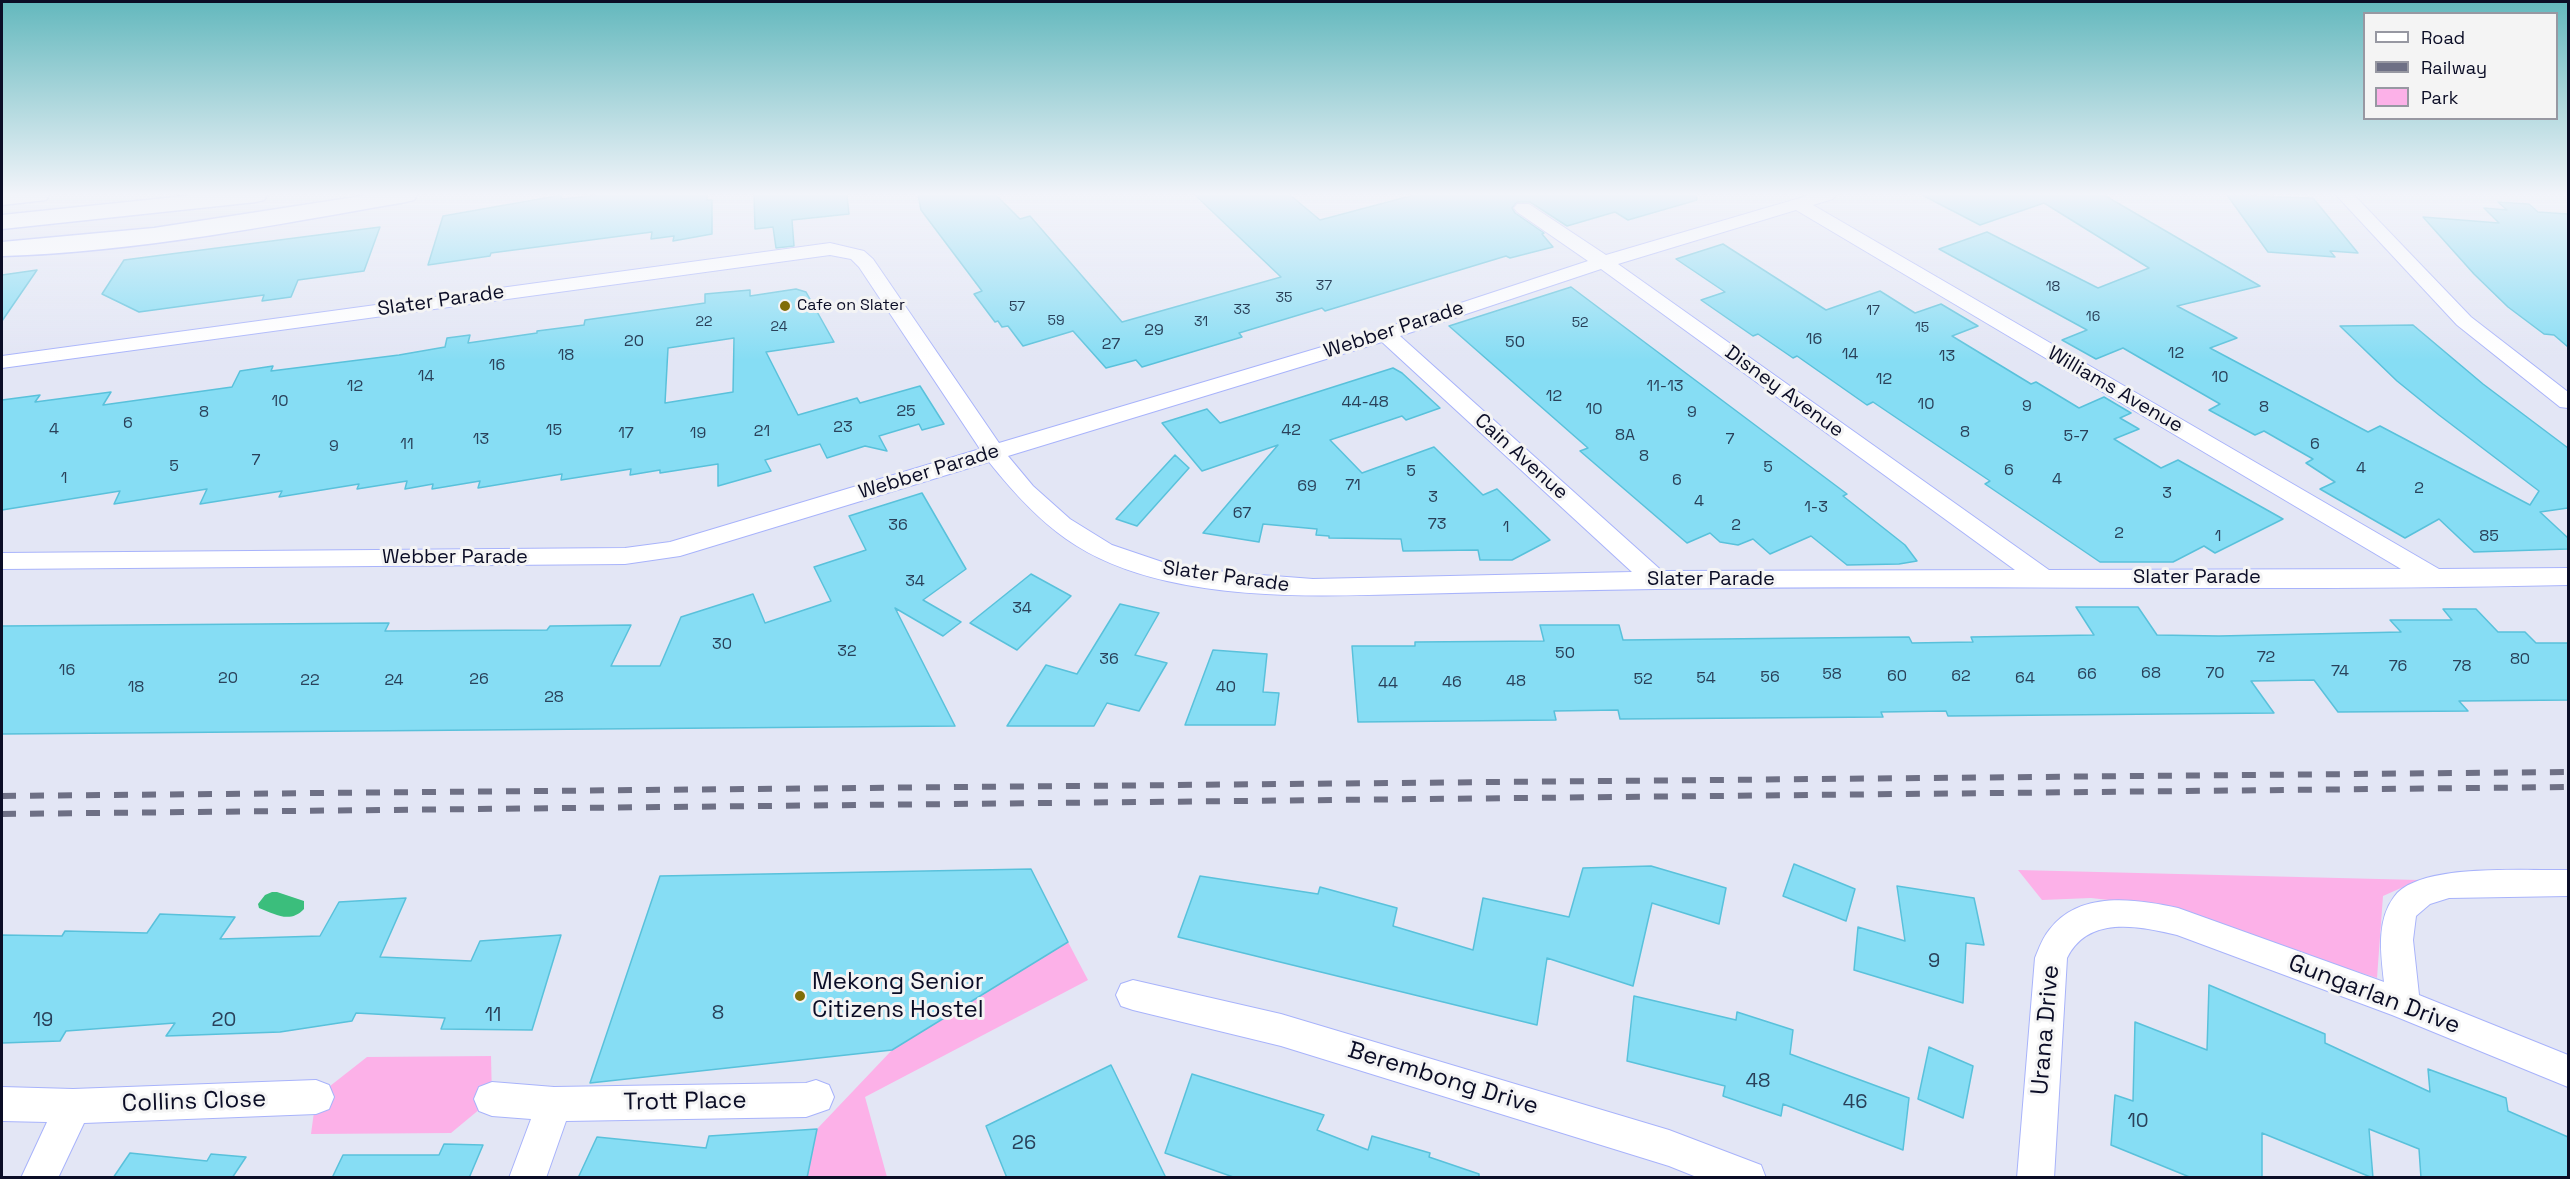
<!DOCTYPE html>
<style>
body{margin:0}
#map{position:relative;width:2570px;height:1179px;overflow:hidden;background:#e3e6f5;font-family:"Space Grotesk",sans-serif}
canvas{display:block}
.frame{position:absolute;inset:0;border:3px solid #0b0d26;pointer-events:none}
.legend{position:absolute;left:2363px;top:12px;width:195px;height:108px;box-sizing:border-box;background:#f4f4f4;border:2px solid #9798a2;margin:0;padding:8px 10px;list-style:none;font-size:18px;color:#0b0d26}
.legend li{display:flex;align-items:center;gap:12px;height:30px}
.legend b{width:30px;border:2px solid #9798a2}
</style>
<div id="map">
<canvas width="2570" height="1179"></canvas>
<div class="frame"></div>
<ul class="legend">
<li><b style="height:8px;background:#fff"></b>Road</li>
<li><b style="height:8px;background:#6e7085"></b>Railway</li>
<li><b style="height:16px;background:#fcb1e8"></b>Park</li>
</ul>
</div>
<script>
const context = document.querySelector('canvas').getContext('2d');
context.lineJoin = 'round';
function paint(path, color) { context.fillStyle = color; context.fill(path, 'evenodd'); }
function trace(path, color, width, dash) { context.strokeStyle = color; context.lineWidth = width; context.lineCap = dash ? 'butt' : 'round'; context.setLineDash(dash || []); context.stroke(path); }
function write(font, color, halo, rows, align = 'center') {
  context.font = font + ' "Space Grotesk",sans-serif'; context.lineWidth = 6; context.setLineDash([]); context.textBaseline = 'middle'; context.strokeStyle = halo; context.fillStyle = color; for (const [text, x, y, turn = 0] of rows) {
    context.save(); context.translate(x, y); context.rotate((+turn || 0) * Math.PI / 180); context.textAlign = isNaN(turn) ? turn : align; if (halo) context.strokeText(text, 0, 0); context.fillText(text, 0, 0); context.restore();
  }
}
paint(new Path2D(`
 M2018,870l401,10 -36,16 -6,82 -225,-73 -61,-7 -49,2z
 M1068,942l20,38 -223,117 22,80 -80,1 10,-49 75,-79z
 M491,1056l1,43 -41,34 -140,1 5,-37 51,-40z`), '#fcb1e8');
paint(new Path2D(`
 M272,892h5l27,9v8c-14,15 -29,5 -45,-1l-1,-4 7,-9z`), '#3bbe7c');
const building = new Path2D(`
 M562,195l-1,4 39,-4h107v5h5v34l-39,7 1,-5 -23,3 1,-7 -161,21 -1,3 -62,9 15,-49z
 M754,195h93l2,19 -57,6 2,26 -18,2 -3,-21 -18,2z
 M918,195h78l24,24 10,-3 92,106 159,-45 -86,-82h95l30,25 94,-25h282l1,5 -69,20 -13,-8 -48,14 -37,-24h-13l-5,6 3,5 29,20 -2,1 11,13 -43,11 -4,-2 -181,55 -3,-3 -83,25 3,4 -100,30 -6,-7 -30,8 -33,-37 -50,15 -15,-20 -6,1 -4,-6 -3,1 -21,-28 8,-3 -61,-81z
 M1922,195h182l156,91 -83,20 60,32 -27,10 158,84 12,-6 150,79 9,-14 -100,-76 -42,-34 -57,-55 73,-1 70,59 85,64v60l-28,4 28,26v11l-94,3 -35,-33 -34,19 -85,-49 15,-7 -29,-19 7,-4 -49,-28 -9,4 -46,-25 11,-6 -97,-56 -27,11 -34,-19 25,-10 -148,-81 48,-17 111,56 51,-20 -105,-65 -64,22z
 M2227,195l86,3 45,55 -28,-2 5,6 -67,-5z
 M2498,202l31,2 9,8 30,2v133l-14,-12 -10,-1 -36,-27 -34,-33 -51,-57 76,6 -15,-15 23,2z
 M380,227l-16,44 -66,9 -7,17 -29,4 2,-6 -125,17 -37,-18 22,-34z
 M1723,244l103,66 54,-19 35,22 26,-9 37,22 -26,10 79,48 5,-2 43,26 25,-11 27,16 -11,5 19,11 -25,10 47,29 17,-8 105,59 -68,34 -11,-7 -31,16h-73l-115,-78 5,-3 -117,-79 -6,3 -70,-49 -4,2 -35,-24 -5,2 -52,-36 24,-8 -49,-33z
 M37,270l-35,51v-46z
 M1571,287l276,207 -4,2 62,49 12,16 -18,3 -52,1 -36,-29 -41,18 -17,-15 -15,6 -18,-3 -10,-9 -23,10 -107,-92 8,-3 -139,-122z
 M796,289l10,3 28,50 -68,10 32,63 59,-17 3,5 60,-17 24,38 -22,6 -3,-6 -40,12 8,15 -22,-5 -38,12 -7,-14 -55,16 6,11 -53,15v-22l-58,9v-3l-30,5 1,-6 -70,11 1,-6 -84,14 2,-7 -48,8 1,-5 -28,5 2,-8 -50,8 2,-5 -80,13 3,-6 -82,13 7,-15 -93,15 6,-13 -118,19v-110l38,-5 -5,7 76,-10 -8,13 129,-18 8,-16 33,-5 -2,5 128,-16 46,-8 2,-9 23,-3 -2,8 69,-10v-2l47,-6 1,-5 120,-17v-9l45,-4v6zM734,338l-1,54 -68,11 3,-55z
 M1393,368l9,5 38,35 -34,12 -4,-4 -72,24 32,33 72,-26 49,48 14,-6 53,51 -38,20h-32l-2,-10 -75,1 -2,-12 -72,-1v-2l-13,-1 1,-6 -54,-5 -4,18 -56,-9 75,-88 -76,26 -40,-48 45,-14 13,14z
 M1175,455l14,13 -52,58 -21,-7z
 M922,493l44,76 -43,31 38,22 -18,14 -48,-28 60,118 -953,8v-108l387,-3 -4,8 162,-1 3,-4 81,-1 -20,41h49l21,-49 72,-23 12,29 66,-22 -17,-34 52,-17 -17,-34z
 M1031,574l40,22 -54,54 -47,-27z
 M1120,604l39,9 -24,42 32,8 -28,48 -32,-8 -13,23h-87l39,-61 31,9z
 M2076,607h62l19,28 62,1 182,-4 -11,-12h62l-9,-11h33l22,23h27l11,11h32v57l-109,1 9,10 -130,1 -24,-32 -63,1 23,32 -326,3 -2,-5 -65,1 2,5 -263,2 -2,-9 -64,1 2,9 -198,2 -6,-76h63v-4l129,-1 -4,-16h79l4,15 286,-3 3,6 61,-1 -2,-5 123,-2z
 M1213,650l54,4 -4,38 16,1 -4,32h-90z
 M1794,864l61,25 -9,32 -63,-25z
 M1651,866l75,22 -7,36 -67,-21 -19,83 -86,-28 -10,67 -359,-88 22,-61 118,18 2,-7 77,21 -4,18 80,24 10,-52 86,19 14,-49z
 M1031,869l37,73 -176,108 -302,33 70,-207z
 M1897,886l77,12 10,47 -18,-2 -3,60 -109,-33 4,-43 47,14z
 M406,898l-26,59 91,4 9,-20 81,-6 -29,95 -91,-1 4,-11 -89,-5 -4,8 -72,11 -114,4 9,-13 -109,8 -6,10 -58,2v-108l60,1 3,-5 82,2 13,-19 75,3 -15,22 100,-3 19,-34z
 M2209,985l116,49v9l105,49 -2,-23 78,29 2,13 60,26v41h-147l-2,-29 -50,-20 4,49 -111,-45v45h-70l-81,-33 4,-50 18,6 2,-79 72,28z
 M1634,996l102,24 1,-8 56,18 -3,24 119,44 -6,52 -120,-46 -2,12 -58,-20 2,-10 -98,-25z
 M1929,1047l44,19 -10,52 -45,-19z
 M1111,1065l55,113h-159l-21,-52z
 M1192,1074l132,41 -7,15 51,20 4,-14 58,17 -1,4 50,17v4h-243l-71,-25z
 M817,1129l-10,49h-229l19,-41 109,11 3,-12z
 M444,1144l39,1 -14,33h-137l11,-23h96z
 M130,1153l77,8 4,-7 35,3 -14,21h-119z`);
paint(building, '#86ddf4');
trace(building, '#59c1db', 1.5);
const minor = new Path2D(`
 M1810,195h26l-3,4 -20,6 626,364 129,-1v17c-304,7 -608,-1 -913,4 -81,1 -163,3 -244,5 -81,2 -165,5 -244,-13 -84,-19 -126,-54 -178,-119l-309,94 -55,8 -623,5v-16l623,-5 45,-6 310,-93 -121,-182 -8,-8 -21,-4 -828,113v-12l828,-113 34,8 9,8 126,184 380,-113 209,-69 -71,-49 -3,-4 3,-4h12l77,51zM1796,210l605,359 -352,1 -431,-306zM1601,269l414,301 -353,1 -262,-235zM1382,342l250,230 -319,7 -79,-6 -63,-8 -59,-20 -42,-26 -37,-33 -25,-30z
 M2336,195h18l117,122 97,75v16l-8,-1 -103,-82z
 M2568,870v26l-119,2 -19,6 -14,12 -3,24 6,55 149,60v32l-176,-72 -215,-80c-38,-9 -89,-20 -110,23l-13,220h-37l18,-220c4,-10 8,-21 15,-29 30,-39 87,-30 128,-21l206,74c-3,-28 -8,-61 10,-85 24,-35 134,-26 174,-27z
 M1133,980l148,34 388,116 92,35 5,13h-67l-30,-12 -388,-120 -148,-36 -12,-4 -5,-11 5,-11z
 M316,1080l13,5 5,12 -5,12 -13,5 -232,9 -26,55h-37l26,-56 -45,-1v-34l71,2z
 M816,1080l13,5 5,12 -5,12 -23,8 -240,4 -20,57h-37l22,-59 -39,-3 -13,-5 -5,-12 5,-12 13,-5 62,5 252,-4z`);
const motorway = new Path2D(`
 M2,195h47l-3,5 -44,5z
 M195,195h72l-3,5 -8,2 -254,27v-14z
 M368,195h49l-3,5 -8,2c-133,23 -269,50 -404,54v-14l152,-14z`);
trace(minor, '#a8b3fb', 2);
trace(motorway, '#a8b3fb', 3);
paint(minor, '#fff');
paint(motorway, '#fff');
trace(new Path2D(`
 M2,796l2566,-24
 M2,814l2566,-27`), '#6e7085', 6, [14, 14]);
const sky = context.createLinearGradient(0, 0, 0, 360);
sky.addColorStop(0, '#63b8bd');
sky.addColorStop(0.54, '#f2f4fa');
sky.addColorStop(1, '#f2f4fa00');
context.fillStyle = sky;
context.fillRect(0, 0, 2570, 360);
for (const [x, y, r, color] of [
 [785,306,6,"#806d08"],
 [800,996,6,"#806d08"]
]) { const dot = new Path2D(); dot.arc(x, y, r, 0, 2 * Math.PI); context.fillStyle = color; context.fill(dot); trace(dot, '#f4f4f4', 2); }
write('14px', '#2a415a', null, [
 ["37",1324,286],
 ["18",2053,287],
 ["35",1284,298],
 ["57",1017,307],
 ["33",1242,310],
 ["17",1873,311],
 ["16",2093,317],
 ["59",1056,321],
 ["22",704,322],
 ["31",1201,322],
 ["52",1580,323],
 ["24",779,327],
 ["15",1922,328]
]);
write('16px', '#0b0d26', '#f4f4f4', [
 ["Cafe on Slater",797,306]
], 'left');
write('16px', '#2a415a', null, [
 ["29",1154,331],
 ["16",1814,340],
 ["20",634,342],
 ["50",1515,343],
 ["27",1111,345],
 ["12",2176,354],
 ["14",1850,355],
 ["18",566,356],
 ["13",1947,357],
 ["16",497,366],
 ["14",426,377],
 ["10",2220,378],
 ["12",1884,380],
 ["12",355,387],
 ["11-13",1665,387],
 ["12",1554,397],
 ["10",280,402],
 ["44-48",1365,403],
 ["10",1926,405],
 ["9",2027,407],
 ["8",2264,408],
 ["10",1594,410],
 ["25",906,412],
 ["8",204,413],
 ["9",1692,413],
 ["6",128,424],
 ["23",843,428],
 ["4",54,430],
 ["15",554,431],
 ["42",1291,431],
 ["21",762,432],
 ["8",1965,433],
 ["17",626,434],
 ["19",698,434],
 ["8A",1625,436],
 ["5-7",2076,437],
 ["13",481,440],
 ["7",1730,440],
 ["11",407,445],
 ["6",2315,445],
 ["9",334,447],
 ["8",1644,457],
 ["7",256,461],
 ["5",174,467],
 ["5",1768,468],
 ["4",2361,469],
 ["6",2009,471],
 ["5",1411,472],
 ["1",64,479],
 ["4",2057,480],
 ["6",1677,481],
 ["71",1353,486],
 ["69",1307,487],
 ["2",2419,489],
 ["3",2167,494],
 ["3",1433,498],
 ["4",1699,502],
 ["1-3",1816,508],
 ["67",1242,514],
 ["73",1437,525],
 ["36",898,526],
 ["2",1736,526],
 ["1",1506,528],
 ["2",2119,534],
 ["1",2218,537],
 ["85",2489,537],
 ["34",915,582],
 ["34",1022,609],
 ["30",722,645],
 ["32",847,652],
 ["50",1565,654],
 ["72",2266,658],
 ["36",1109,660],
 ["80",2520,660],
 ["76",2398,667],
 ["78",2462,667],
 ["16",67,671],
 ["74",2340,672],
 ["68",2151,674],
 ["70",2215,674],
 ["58",1832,675],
 ["66",2087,675],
 ["60",1897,677],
 ["62",1961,677],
 ["56",1770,678],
 ["20",228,679],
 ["54",1706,679],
 ["64",2025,679],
 ["26",479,680],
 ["52",1643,680],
 ["22",310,681],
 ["24",394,681],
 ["48",1516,682],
 ["46",1452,683],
 ["44",1388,684],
 ["18",136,688],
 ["40",1226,688],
 ["28",554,698]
]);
write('20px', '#0b0d26', '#f4f4f4', [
 ["Slater Parade",441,301,-8],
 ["Webber Parade",1394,330,-18],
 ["Williams Avenue",2115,390,30],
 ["Disney Avenue",1784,392,36],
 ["Cain Avenue",1521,457,42],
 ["Webber Parade",929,472,-17],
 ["Webber Parade",455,558],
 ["Slater Parade",1226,577,8],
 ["Slater Parade",2197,578],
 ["Slater Parade",1711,580]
]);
write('20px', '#2a415a', null, [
 ["9",1934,962],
 ["8",718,1014],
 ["11",493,1016],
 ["19",43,1021],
 ["20",224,1021],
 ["48",1758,1082],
 ["46",1855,1103],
 ["10",2138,1122],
 ["26",1024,1144]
]);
write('24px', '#0b0d26', '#f4f4f4', [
 ["Mekong Senior",812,982],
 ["Citizens Hostel",812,1010]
], 'left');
write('24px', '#0b0d26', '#f4f4f4', [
 ["Gungarlan Drive",2374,995,21],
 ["Urana Drive",2046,1030,-85],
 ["Berembong Drive",1443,1079,17],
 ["Collins Close",194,1102,-2],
 ["Trott Place",685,1102,-1]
]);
</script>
